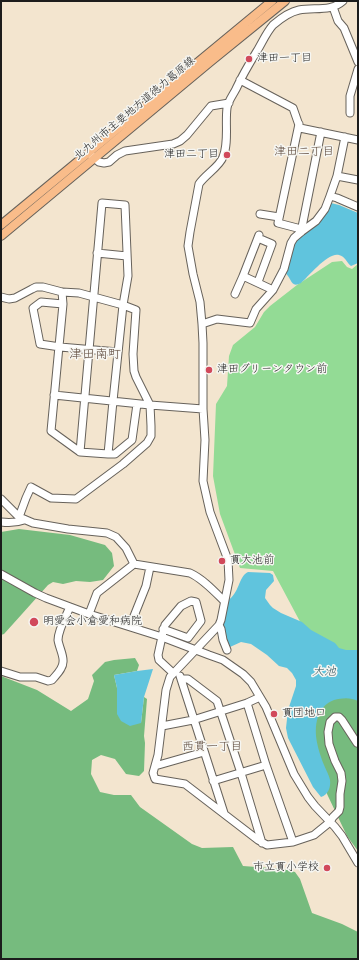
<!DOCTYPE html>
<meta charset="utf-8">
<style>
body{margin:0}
#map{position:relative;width:359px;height:960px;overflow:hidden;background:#f3e5cf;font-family:"Architects Daughter",sans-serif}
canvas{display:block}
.frame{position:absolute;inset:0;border:2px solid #1c1c1c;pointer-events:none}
</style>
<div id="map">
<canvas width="359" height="960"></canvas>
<div class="frame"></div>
</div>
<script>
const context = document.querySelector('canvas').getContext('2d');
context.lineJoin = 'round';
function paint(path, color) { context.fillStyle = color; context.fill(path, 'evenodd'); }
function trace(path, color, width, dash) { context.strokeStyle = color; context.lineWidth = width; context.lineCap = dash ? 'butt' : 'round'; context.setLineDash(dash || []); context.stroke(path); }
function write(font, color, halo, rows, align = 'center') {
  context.font = font + ' "Architects Daughter","Klee One",sans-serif'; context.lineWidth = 3; context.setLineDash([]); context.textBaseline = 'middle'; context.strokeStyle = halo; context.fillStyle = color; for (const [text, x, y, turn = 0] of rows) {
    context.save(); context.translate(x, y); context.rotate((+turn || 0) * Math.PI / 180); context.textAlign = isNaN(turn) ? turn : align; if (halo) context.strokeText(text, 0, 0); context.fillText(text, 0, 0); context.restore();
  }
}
paint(new Path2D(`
 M342,261l5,6 5,2 6,-5v562l-29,-150 -56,-105 -33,-3 -20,-54 -7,-38 3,-72 11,-18 2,-30 4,-11 22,-18 9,-15 6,-6 27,-21 35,-23z`), '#93db95');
paint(new Path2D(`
 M19,529l51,6 35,10 7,8 2,13 -11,14 -13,2 -14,-1 -13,3 -10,-2 -5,3 -26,29 -18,20 -3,1v-103z
 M135,658l4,7 -2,6 -23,4 3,13v25l24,10 3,-26 3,2 -3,37 1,7 -1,28 -5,5 -13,-2 -11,-15 -14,-4 -9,5 -1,14 9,18 14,3h17l9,12 52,37 10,4 31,-1 10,19 40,3 12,3 5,7 12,34 30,11 16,8v27h-357v-283l36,14 34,21 17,-12 6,-18 -2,-6 13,-13 9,-2z
 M358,692v159l-11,-15 -29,-61 -7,-30 8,-39 10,-9z`), '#76bb7e');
paint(new Path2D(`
 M331,203l8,2 19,8v50l-7,3c-4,-3 -6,-10 -12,-11 -11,-3 -30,21 -38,28 -11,6 -9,-6 -17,-11l12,-34 31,-26z
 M248,572l22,1 3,2 1,6 -8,9 -1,8 5,7 3,3 8,5 21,9 9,8 24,13 4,5 7,2h12v51c-8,-4 -16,-3 -24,-1 -8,3 -11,7 -15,14 -7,17 -1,35 5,51 2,5 5,10 6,15 1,7 -2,15 -9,17l-8,-10 -25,-49 -2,-10 2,-18 8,-24v-6l-4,-7 -5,-5 -8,-2 -12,-11 -16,-11 -10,-2 -11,5c-9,-19 -7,-26 -3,-46 13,-8 11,-24 21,-29z
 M153,669l-9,28 -3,26 -11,3 -9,-5 -4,-7v-26l-3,-13 23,-4z`), '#60c4dd');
const minor = new Path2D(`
 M343,1c-12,11 -29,6 -44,9 -10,2 -19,9 -26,15 -7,8 -11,18 -16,26 -8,13 -15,25 -21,38 -3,6 -8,12 -9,19 -2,15 2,35 -4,49 -3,9 -18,18 -24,27l-9,48 -2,14 5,28 7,28 2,22 1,19v66l2,31 -2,41 7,31 18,48 1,20 -8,40 -2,5 -49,52 -4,13 -8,65 -5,18 2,6 30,5 73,56 9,5 26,-3 21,-7 16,-13 3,-5 6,-6 1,-4v-13l2,-13 -1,-8 -6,-12 -6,-17 -1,-12 2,-10 5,-5h4l3,3 15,23
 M333,7l5,14 6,7 14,34
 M240,80l53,28 7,20 58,12
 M350,113v-17l8,-27
 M299,124l-21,99 23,6
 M345,137l-8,39 21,4
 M91,155l8,7 5,1 5,-1 8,-7 8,-4 48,-7 7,-3 7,-6 24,-29 18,-3
 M330,196l7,-20
 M260,214l19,3
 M301,232l20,-100
 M259,235l-16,41 30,14
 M97,253l30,3
 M258,282l14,-38 -14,-6
 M62,292l1,12 -12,127 29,21 28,2 5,-53 10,-96 5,-29 -3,-71 -23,-2 -22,249
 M235,294l8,-18
 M1,297l8,2 6,-1 17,-9 4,-2h7l19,5 17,1 44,12 13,5 -3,44 1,17 2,6 14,28 1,21v10l-4,7 -24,21 -47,35 -25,-1 -20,-11 -5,11 -7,19
 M63,304l-22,-2 -8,6 7,36 20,3 58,5
 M202,324l15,-5 33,4 6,-14 17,-19 11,-21 7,-26 3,-5 7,-6 15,-11 9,-12 5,-13 7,2 21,9
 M54,395l96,10 53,4
 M108,454h7l17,-14 5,-36
 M1,499l18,18 14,6 35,6 39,4 9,4 10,11 8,16
 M1,522c8,1 15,1 23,-2
 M1,574l34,19 11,5 43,16 73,23 47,18 14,5 20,14 8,8 15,25 28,67 14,23 7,9 20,21 7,9 16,27
 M89,614l8,-21 37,-29 56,9c13,6 24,18 34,28
 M219,625l2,4 2,11 4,10
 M130,626l16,-40 4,-19
 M163,629l25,9 13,-17 -5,-19 -5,-1 -10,5 -16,19 -2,7 -5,23 1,5 14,13
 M1,671l19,6h16l12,4 4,-1c4,-5 11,-11 11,-18 1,-6 -4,-15 -5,-22 0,-10 8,-24 12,-33
 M180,676l44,137
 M181,679h7l29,22 24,72 21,70
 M247,703l19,62 27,77
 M162,726l31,-6 54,-17 13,-6
 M155,766l49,-14
 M213,781l53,-16`);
const major = new Path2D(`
 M1,225l271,-224
 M1,236l209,-174 75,-61`);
trace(minor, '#67625b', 9);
trace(major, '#67625b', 10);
trace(minor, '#fff', 7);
trace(major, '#f9bc8a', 8);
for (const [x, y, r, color] of [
 [249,59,4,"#d1495b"],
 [227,155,4,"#d1495b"],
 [209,370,4,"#d1495b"],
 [222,561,4,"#d1495b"],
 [34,622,5,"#d1495b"],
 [274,714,4,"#d1495b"],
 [327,868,4,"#d1495b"]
]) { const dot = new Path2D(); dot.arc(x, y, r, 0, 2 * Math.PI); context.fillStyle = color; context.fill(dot); trace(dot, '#f6f6f2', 1.5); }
write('11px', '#1c1c1c', '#f6f6f2', [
 ["津田一丁目",257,59],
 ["津田二丁目",219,155,"right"],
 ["津田グリーンタウン前",217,370],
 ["貫大池前",230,561],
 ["明愛会小倉愛和病院",43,622],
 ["貫団地口",282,714],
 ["市立貫小学校",319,868,"right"]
], 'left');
write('11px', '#1c1c1c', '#f6f6f2', [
 ["北九州市主要地方道徳力葛原線",135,109,-40]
]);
write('12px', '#5e4a3d', '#f6f6f2', [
 ["津田二丁目",304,152],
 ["西貫一丁目",212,747]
]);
write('italic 12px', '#345760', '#f6f6f2', [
 ["大池",324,672]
]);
write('13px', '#5e4a3d', '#f6f6f2', [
 ["津田南町",95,355]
]);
</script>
